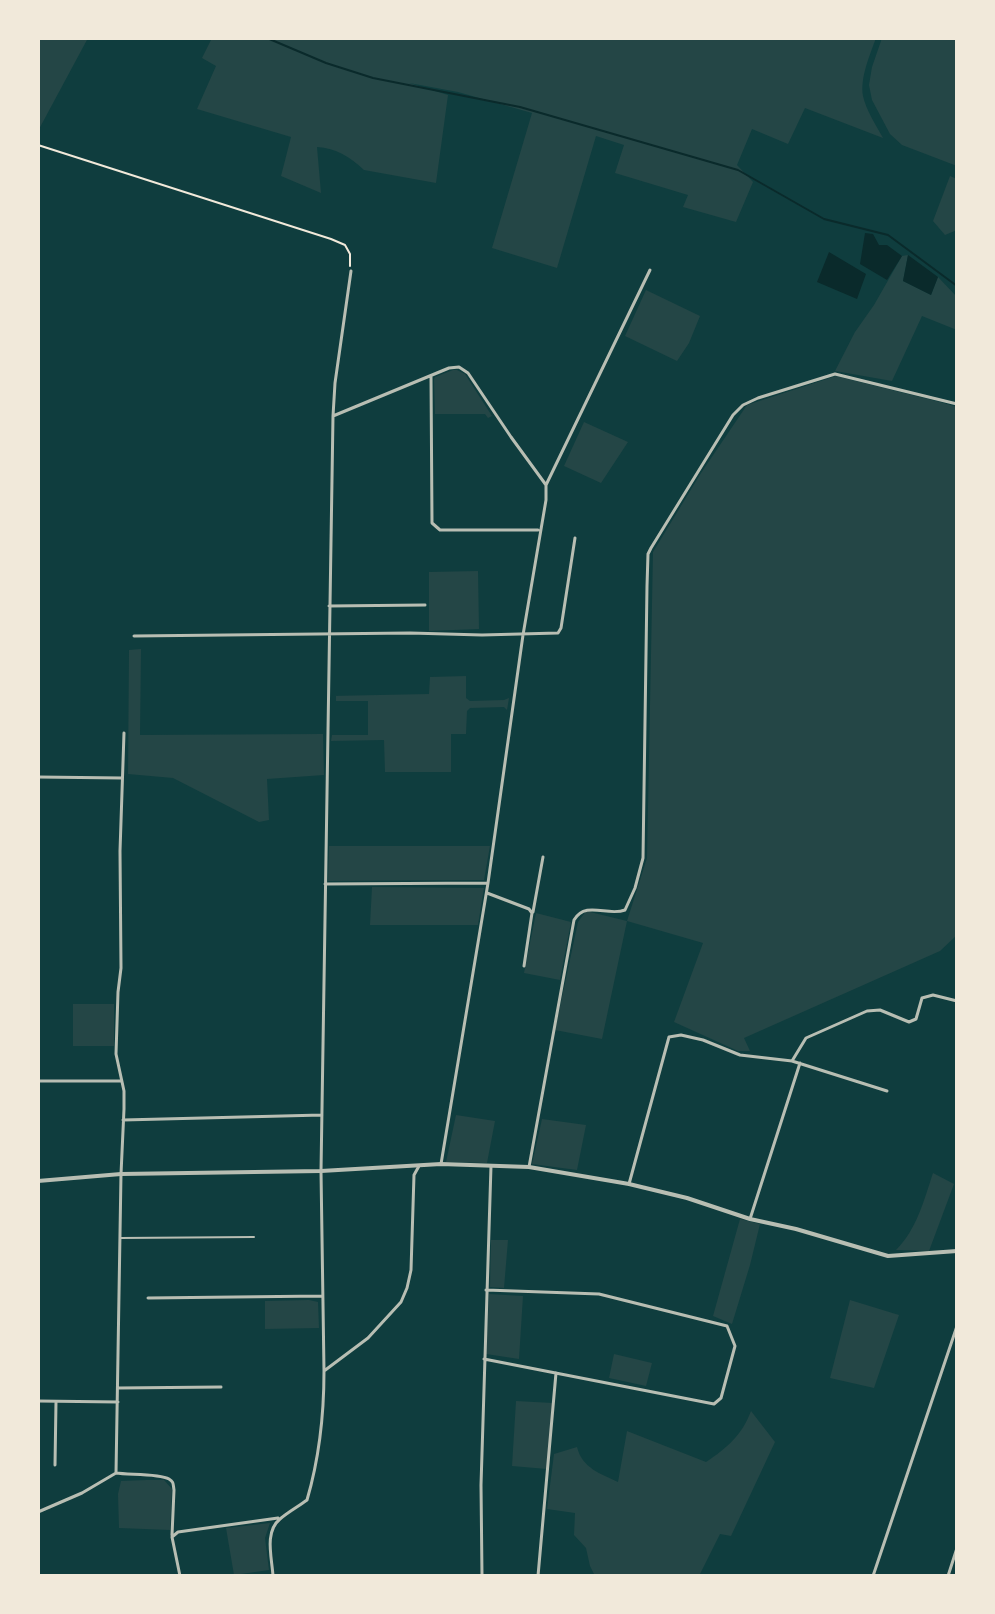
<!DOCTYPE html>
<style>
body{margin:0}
#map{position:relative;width:995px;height:1614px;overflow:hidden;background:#0f3d3e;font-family:"Space Grotesk",sans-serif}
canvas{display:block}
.frame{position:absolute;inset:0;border:40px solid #f1e9da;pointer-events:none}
</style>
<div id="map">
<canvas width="995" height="1614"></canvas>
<div class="frame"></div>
</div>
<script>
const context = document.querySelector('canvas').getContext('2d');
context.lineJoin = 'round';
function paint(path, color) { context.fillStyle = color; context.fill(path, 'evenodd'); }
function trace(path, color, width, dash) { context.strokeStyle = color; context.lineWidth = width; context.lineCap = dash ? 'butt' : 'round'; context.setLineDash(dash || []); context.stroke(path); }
paint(new Path2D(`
 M38,38h50l-50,93z
 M212,38h664c-6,17 -16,39 -13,58 3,14 13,29 20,42l-78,-30 -17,36 -36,-15 -15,36 16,17 -17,40 -53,-15 5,-12 -73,-22 9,-28 -28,-9 -39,132 -65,-20 40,-135 -74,-21 -49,-9 39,12 -12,88 -72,-13c-14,-13 -28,-22 -47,-23l4,46 -40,-17 10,-39 -94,-28 19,-43 -14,-8z
 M882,38h75v128l-55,-21 -12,-11 -18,-34 -3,-15 3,-18z
 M950,176l7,3v51l-12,5 -12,-14z
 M908,255l-5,26 28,14 7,-18 19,20v33l-35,-14 -30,65 -57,-10 20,-39 19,-27 28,-49z
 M646,290l54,26 -11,27 -12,18 -52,-25z
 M453,370h4l8,4 27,42 -4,2 -3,-4h-50l-1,-35 1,-2z
 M836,376l104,26 17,5v528l-17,16 -196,87 6,13h-12l-64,-29 29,-79 -76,-22 -25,118 -47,-9 23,-108 8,-11 41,10 20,-63 6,-306 48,-79 46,-68z
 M584,422l44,20 -27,41 -37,-17z
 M478,571l1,58 -50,2v-59z
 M141,649l-1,86 183,-1 1,41 -57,4 2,41 -10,2 -86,-44 -45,-4 1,-124z
 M466,676v22l4,3 34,-1 5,-2 -2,12 -3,-3 -34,1 -3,3 -1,23h-15v38h-66l-1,-32 -53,1 1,-6h36v-34h-32v-5h-6l99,-2 1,-17z
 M329,846h161l-6,34 -156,1z
 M372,887l112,1 -6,37h-108z
 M536,913l35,9 -11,58 -36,-7z
 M73,1004h41v42h-41z
 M456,1115l39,6 -8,42 -41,-1z
 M542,1119l44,6 -9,45 -45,-6z
 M933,1173l21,11 -25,67 -33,-1c21,-21 28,-50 37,-77z
 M740,1219l20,5 -10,41 -18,59 -19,-8z
 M491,1240h17l-4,48 -14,-1z
 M489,1294l34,2 -4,63 -33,-5z
 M309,1300l9,2 1,26 -54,1v-28z
 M850,1300l49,15 -25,73 -44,-10z
 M614,1354l38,9 -6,23 -37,-8z
 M516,1401l37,2 -6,66 -35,-3z
 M751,1411l24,31 -44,94 -11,-2 -21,42h-104l-5,-10 -4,-18 -12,-13 1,-22 -28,-4 7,-55 23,-7c5,21 24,27 41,35l9,-51 79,31c21,-14 36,-27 45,-51z
 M147,1480h17l8,9 -2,41 -51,-2 -1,-34 3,-13z
 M270,1523l-5,15 4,32 -35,5 -8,-47z`), '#244646');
paint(new Path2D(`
 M865,233l8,1 6,11h8l15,11 -15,24 -27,-16z
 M829,252l37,22 -9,25 -40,-17z
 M908,255l30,22 -7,18 -28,-14z`), '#0a2a2b');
trace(new Path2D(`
 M267,38l59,25 47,15 147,29 218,63 86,49 64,16 69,51`), '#0a2a2b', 2);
trace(new Path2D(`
 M38,145l293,94 14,6 5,9v12`), '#f1e9da', 2);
trace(new Path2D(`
 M120,1238l134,-1`), '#b8beb3', 2);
trace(new Path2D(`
 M431,376l1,147 8,7h98
 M333,416l116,-48 10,-1 9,6 43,64 35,48
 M329,606l96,-1
 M134,636l276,-3 72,2 76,-2 3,-5 14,-90
 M38,777l84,1
 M325,884l163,-1
 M487,893l42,16 3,4 -8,53
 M533,912l10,-55
 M792,1061l14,-23 61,-27 13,-1 29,12 7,-3 6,-21 11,-3 24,6
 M38,1081h83
 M123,1120l199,-5
 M441,1164l47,-281 35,-248 23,-135v-15l104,-215
 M529,1167l45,-247c12,-20 34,-3 51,-10l10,-22 8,-30 4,-272 1,-32 3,-6 82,-133 10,-10 15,-7 77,-24 122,30
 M629,1184l40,-147 12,-2 22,5 37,15 52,6 95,30
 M750,1219l50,-156
 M148,1298l174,-2
 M484,1359l230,45 7,-6 14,-52 -8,-20 -128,-32 -113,-4
 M324,1371l-3,-200 12,-755 2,-33 16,-112
 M118,1388l103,-1
 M38,1401l80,1
 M55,1465l1,-63
 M116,1473l5,-299 3,-65v-18l-8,-37 2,-62 3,-24 -1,-117 4,-118
 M116,1473c12,2 43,0 53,6 5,3 4,5 5,11l-2,45
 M38,1512l44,-19 34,-20
 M180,1576l-8,-39 6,-5 100,-14
 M273,1576c-1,-18 -9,-44 7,-57 8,-7 19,-13 27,-19 12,-41 17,-86 17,-129l44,-33 33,-36 6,-14 4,-18 3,-95 5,-9
 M482,1576l-1,-91 10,-319
 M538,1576l18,-203
 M873,1576l84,-250
 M948,1576l9,-28`), '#b8beb3', 3);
trace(new Path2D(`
 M38,1181l83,-7 200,-3 120,-7 88,3 100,17 58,14 63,21 46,10 92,27 69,-5`), '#b8beb3', 4);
</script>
